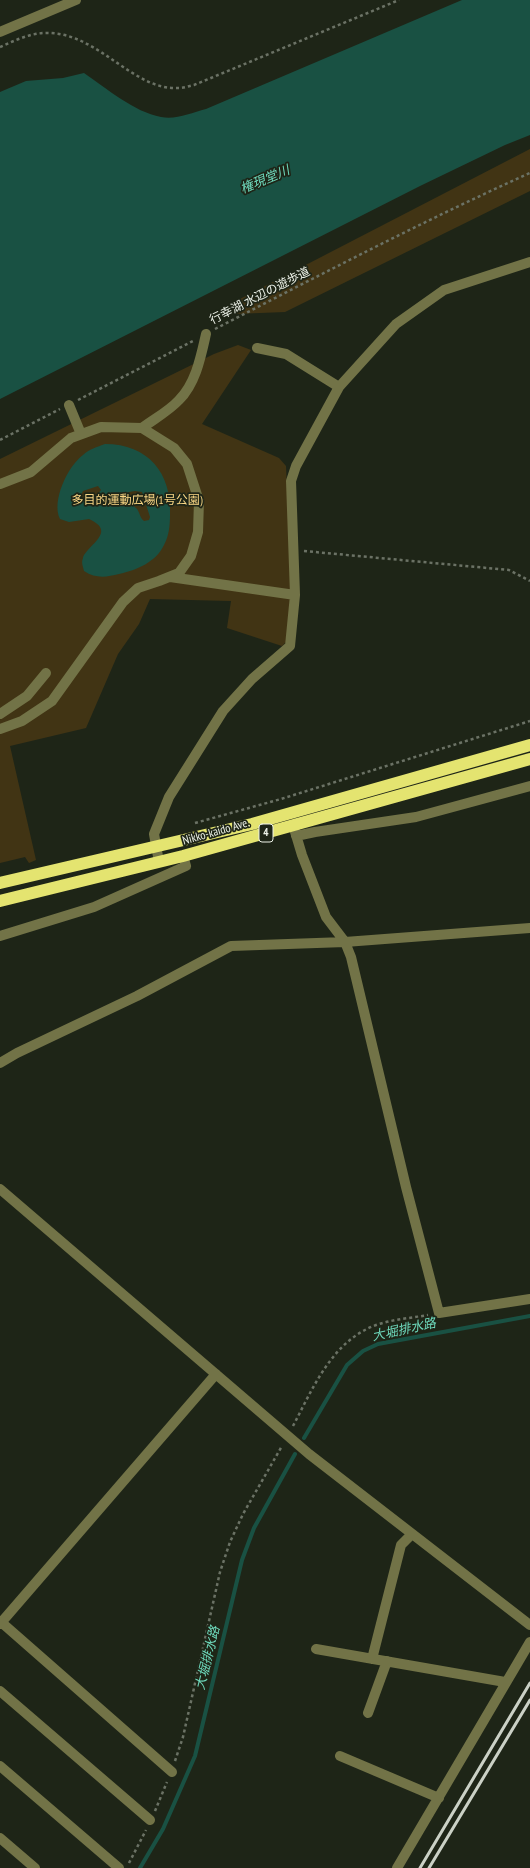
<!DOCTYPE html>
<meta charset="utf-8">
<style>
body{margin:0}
canvas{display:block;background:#1e2517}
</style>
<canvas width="530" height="1868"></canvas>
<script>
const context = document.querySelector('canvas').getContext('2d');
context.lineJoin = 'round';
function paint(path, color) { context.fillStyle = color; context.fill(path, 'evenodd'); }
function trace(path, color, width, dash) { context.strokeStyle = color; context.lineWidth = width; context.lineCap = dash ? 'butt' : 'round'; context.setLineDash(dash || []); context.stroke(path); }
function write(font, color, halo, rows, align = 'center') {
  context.font = font + ' "PT Sans Narrow","Noto Sans JP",sans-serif'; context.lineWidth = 3.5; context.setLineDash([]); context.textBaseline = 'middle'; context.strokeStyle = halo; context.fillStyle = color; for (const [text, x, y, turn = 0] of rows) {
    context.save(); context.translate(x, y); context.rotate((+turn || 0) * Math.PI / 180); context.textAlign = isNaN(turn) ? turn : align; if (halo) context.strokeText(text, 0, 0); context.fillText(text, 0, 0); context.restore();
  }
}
paint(new Path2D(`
 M530,149v42l-245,121 -76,3z
 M238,345l13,5 -49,74 77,34 7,8 5,121 -4,54 -5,5 -55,-18 4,-27 -81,-2 -11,25 -21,30 -32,74 -76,18 26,114 -7,3 -4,-6 -25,6v-404l214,-105z`), '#413414');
paint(new Path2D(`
 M462,0h68v135l-25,10 -85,41 -420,213v-307l26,-11 37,-3 21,-5c22,15 50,39 77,44 15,3 30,-4 45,-8z
 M105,444c43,0 67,29 65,71 0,10 -1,21 -6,30 -8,17 -27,25 -45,29 -12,3 -23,5 -35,-3 -1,-5 -3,-8 -1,-13 4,-13 35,-26 6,-39l-20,3 -9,-3c-9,-18 8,-53 23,-64 6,-6 14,-8 22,-11zM98,486l3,4c-4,6 -9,9 -15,11l-3,-1 -2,-5 2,-4zM135,491l7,1 8,25 -1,3 -5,1c-4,-3 -4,-8 -7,-12 -5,-5 -9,-5 -12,-12l4,-5z`), '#195143');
trace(new Path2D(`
 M304,1438l43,-73 16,-14 15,-7 152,-28
 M140,1868l23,-39 32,-73 47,-196 12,-32 41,-74`), '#195143', 4);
trace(new Path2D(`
 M0,47c16,-7 32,-15 50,-14 50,2 84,58 129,55 5,0 10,-2 15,-3l205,-85
 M215,329c105,-54 208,-108 315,-156
 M78,400l115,-59
 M0,440l60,-31
 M304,551l205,19 21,11
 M195,823l86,-24 249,-78
 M293,1426c21,-40 40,-87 86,-102 16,-5 33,-6 49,-9
 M175,1761l8,-24 37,-165 10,-30 13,-28 39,-68
 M155,1811l12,-29
 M129,1863l17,-33`), '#6b7265', 2.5, [3, 3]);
trace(new Path2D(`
 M0,32l76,-32
 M257,348l29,6 53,33
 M69,405l12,29
 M142,428c12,-9 27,-17 37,-28 17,-17 22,-44 27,-66
 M0,484l31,-12 40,-34 30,-11 41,1 32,20 13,16 12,37 -1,31 -7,24 -12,17 -20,8 -21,7 -15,14 -71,99 -30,20 -22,8
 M170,577l125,18
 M0,714l27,-18 19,-23
 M293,825l9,30 24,62 19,25 6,15 55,230 33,126 91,-14
 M296,836l19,-4 101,-15 114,-31
 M159,862l-5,-28 15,-37 54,-86 29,-32 38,-33 5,-51 -4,-114 5,-15 43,-79 57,-63 48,-34 86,-28
 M0,936l94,-29 92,-41 -3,-10
 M0,1063l17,-10 120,-57 94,-50 114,-4 185,-14
 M0,1189l309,265 221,171
 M1,1622l171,150
 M0,1624l216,-250
 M316,1649l189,33
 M372,1659l29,-114 11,-11
 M0,1691l150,129
 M368,1713l19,-52
 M340,1756l99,42
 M0,1766l119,102
 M0,1838l35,30
 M397,1868l133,-226`), '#727347', 10);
trace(new Path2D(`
 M0,883l252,-59 278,-79
 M0,901l183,-45 347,-97`), '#e4e470', 12);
trace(new Path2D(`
 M420,1868l110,-185
 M429,1868l101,-168`), '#cbd1c6', 3);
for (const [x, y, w] of [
 [266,833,14]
]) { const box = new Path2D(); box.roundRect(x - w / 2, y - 9, w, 18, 3); context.fillStyle = '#1e2517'; context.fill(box); trace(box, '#edf2e8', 1); }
write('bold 11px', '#edf2e8', null, [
 ["4",266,833]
]);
write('12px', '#edf2e8', '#1e2517', [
 ["行幸湖 水辺の遊歩道",260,296,-27],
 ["Nikko-kaido Ave.",216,832,-16]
]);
write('12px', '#fad785', '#1e2517', [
 ["多目的運動広場(1号公園)",137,501]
]);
write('italic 13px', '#6ed9bc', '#1e2517', [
 ["権現堂川",265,180,-23],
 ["大堀排水路",404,1330,-12],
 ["大堀排水路",208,1658,-76]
]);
</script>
